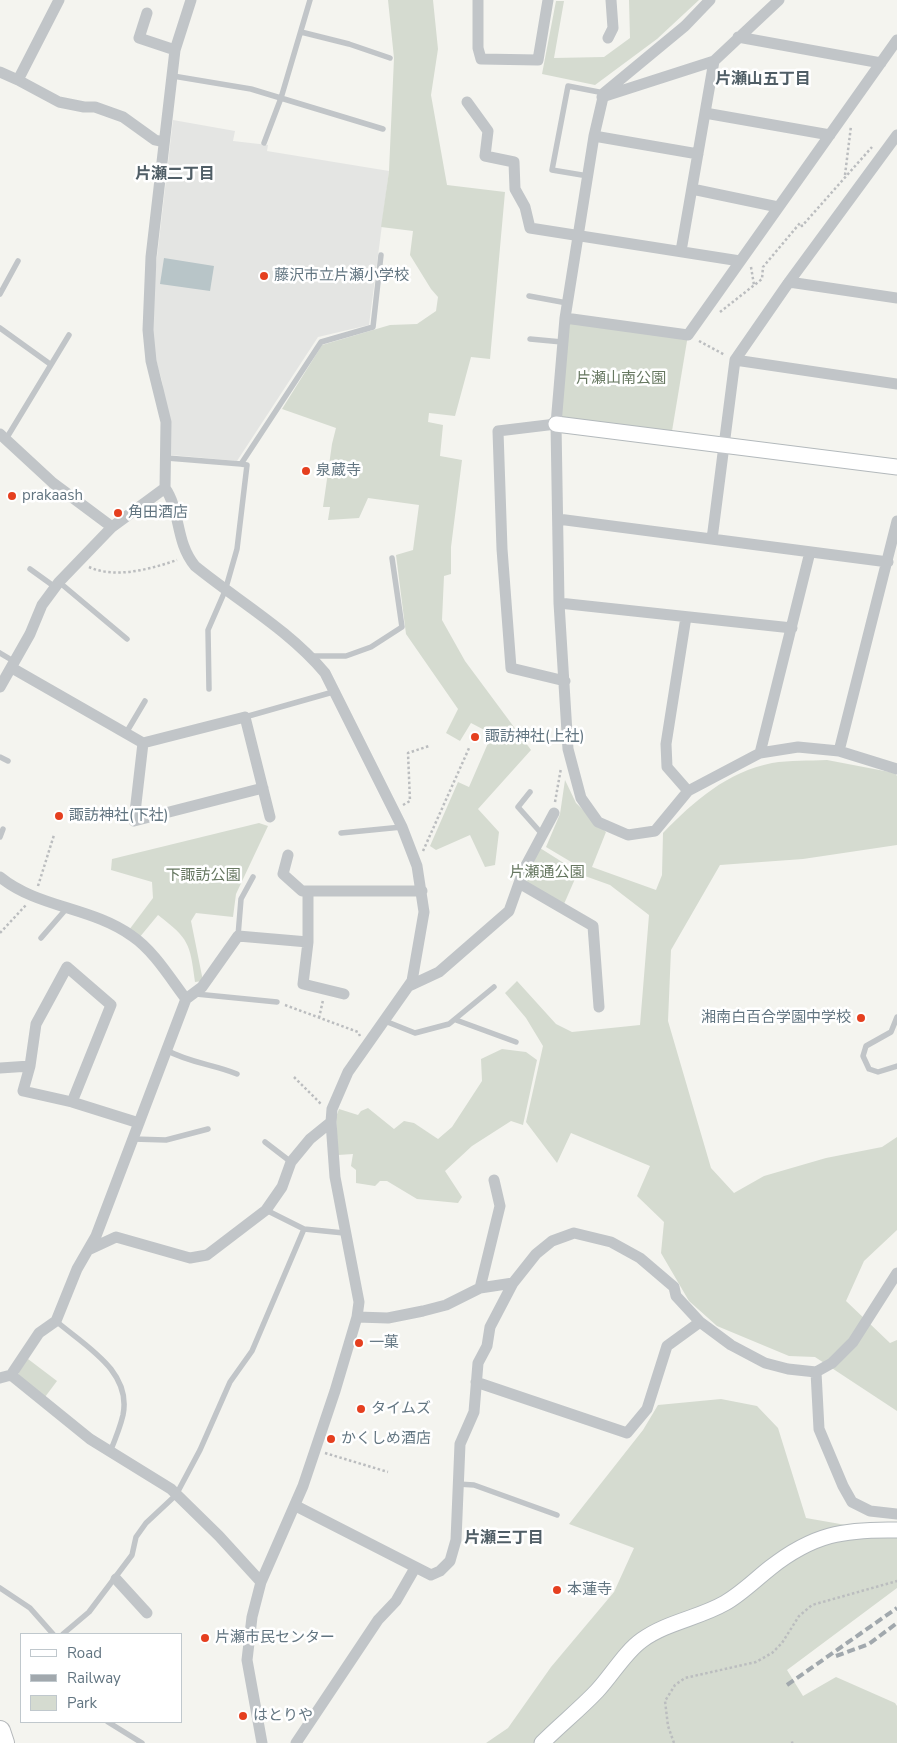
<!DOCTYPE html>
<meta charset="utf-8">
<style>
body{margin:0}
#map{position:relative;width:897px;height:1743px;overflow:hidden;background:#f4f4ef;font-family:"Nunito Sans",sans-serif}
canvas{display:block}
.legend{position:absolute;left:20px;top:1633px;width:162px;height:90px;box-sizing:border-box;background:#fff;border:1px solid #c0c8cd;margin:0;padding:6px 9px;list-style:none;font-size:15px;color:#627581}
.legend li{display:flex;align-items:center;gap:10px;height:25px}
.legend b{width:25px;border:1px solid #c0c8cd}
</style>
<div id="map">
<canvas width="897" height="1743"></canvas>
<ul class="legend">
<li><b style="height:6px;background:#fff"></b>Road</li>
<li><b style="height:6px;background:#a1a8ad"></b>Railway</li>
<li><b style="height:14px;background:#d5dbd0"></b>Park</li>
</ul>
</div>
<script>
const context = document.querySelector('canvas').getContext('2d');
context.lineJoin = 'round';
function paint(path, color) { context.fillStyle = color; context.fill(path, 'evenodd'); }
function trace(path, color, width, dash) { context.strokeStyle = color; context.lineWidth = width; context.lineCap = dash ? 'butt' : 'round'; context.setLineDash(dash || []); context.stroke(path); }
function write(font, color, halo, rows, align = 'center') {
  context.font = font + ' "Nunito Sans","Noto Sans JP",sans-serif'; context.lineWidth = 5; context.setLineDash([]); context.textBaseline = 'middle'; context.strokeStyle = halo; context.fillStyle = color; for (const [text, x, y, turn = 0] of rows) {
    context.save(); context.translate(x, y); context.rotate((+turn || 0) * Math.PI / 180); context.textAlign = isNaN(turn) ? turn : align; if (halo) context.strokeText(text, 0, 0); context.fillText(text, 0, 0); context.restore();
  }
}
paint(new Path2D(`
 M173,120l62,11 -2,10 35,4 -1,6 122,20 -20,154 -51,12 -81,124 -66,-6 -9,-74 -10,-34v-47z`), '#e4e5e3');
paint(new Path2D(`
 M388,0h45l5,49 -7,46 16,90 58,7 -15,167 -19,-2 -16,59 -26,-3 -1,9 15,3 -3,31 22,4 -11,87v27l-7,2 -2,44 23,41 66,89 -53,59 21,23 -4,33 -10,2 -15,-32 -34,15 -6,-4 28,-64 11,5 23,-53 -21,-11 -11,18 -14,-8 12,-24 -52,-75 -10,-79 17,-5 6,-45 -51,-7 -9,20 -31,2 2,-13h-7l9,-63 4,-16 -54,-19 40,-64 68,-20 27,-1 19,-13 2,-14 -7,-8 -21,-34 3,-24 -32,-4 8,-56 5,-113z
 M629,0h70l-42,39 -62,46 -53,-11 14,-73h8l-10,57 50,-1 26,-19z
 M565,318l123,17 -17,102 -115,-13z
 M827,760l68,13 2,3v69l-94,14 -83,6 -49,85 -3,71 43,147 23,25 30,-17 62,-18 56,-11 15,-10v93l-33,31 -18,40 44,42 7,-3v71l-82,-54 -26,-1 -72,-30 -28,-25 -28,-48 3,-31 -27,-26 13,-30 -79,-33 -14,30 -31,-41 17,-76 -17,-28 -21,-25 12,-12 39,43 16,8 68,-7 9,-110 -39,-30 -28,-10 1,-6 -37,-22 14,-33 5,-34 11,23 30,29 -14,35 64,23 6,-15 1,-42c31,-32 64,-61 109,-70 18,-3 37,-2 55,-3z
 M259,823l9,3 -32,68 -3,23 -37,-4 -5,8 12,60 -8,1c-5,-39 -6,-43 -37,-67l-19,23 -10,-8 24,-32 -1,-16 -41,-12 1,-11z
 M540,848l38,24 -14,32 -40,-22z
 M502,1049l24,3 11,8 -14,65 -12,-4 -39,25 -27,25 17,26 -4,6 -41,-4 -30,-18h-7l-5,5 -19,-3v-13l-5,-4 2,-12 -15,1 -2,-38 3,-8 19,6 3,-4 7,-3 26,21 10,-8 10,2 24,16 14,-12 30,-46 -1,-22z
 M28,1359l29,22 -12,16 -26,-20 -1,-7z
 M721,1399l36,7 21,22 28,90 91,16v54l-110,82 16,26 33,-19 59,26 2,3v37h-411l22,-15 43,-61 63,-75 20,-44 -65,-24 74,-94 15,-25z`), '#d5dbd0');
paint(new Path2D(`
 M164,258l50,8 -4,25 -50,-7z`), '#b8c5c8');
const secondary = new Path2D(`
 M556,424l341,43
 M542,1743c18,-18 38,-34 55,-52 15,-16 28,-39 45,-51 25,-18 57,-22 83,-37 16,-9 31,-24 45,-35 43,-34 74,-39 127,-38`);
const highway = new Path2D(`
 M0,1731l4,12`);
trace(secondary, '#b3b9bc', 17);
trace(highway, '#b4b7ba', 22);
trace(new Path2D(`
 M845,175l6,-49
 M751,267l3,18
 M720,312l42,-33 1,-12 37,-44 2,3 70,-79
 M699,341l26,14
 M89,567c26,12 62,2 88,-7
 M555,802l6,-34
 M403,805l7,-4 -2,-48 21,-7
 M423,851l47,-105
 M38,886l16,-51
 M0,933l26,-28
 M285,1005l73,27 2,4
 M319,1018l4,-18
 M294,1077l27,27
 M325,1453l63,19
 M674,1743l-6,-17 -3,-25 10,-16 10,-7 71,-16 16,-9 10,-10 17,-27 13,-11 85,-24
 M791,1743l4,-1`), '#bbbdbf', 2.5, [2.5, 2.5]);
trace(new Path2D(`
 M301,32l48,12 41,14
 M173,76l78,13 132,40
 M264,143l17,-45 29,-98
 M588,176l-36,-6 16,-84 36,7
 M0,294l18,-33
 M529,296l38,7
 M0,328l50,36
 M530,339l32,3
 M6,439l63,-104
 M167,458l74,6 80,-122 52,-15 8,-72
 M30,569l25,18
 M59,582l68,57
 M0,653l15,9
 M310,656h36l25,-9 31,-20 -10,-69
 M209,689l-1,-59 17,-39 12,-42 10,-84 -6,-1
 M245,717l88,-25
 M126,733l19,-32
 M0,757l8,4
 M530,792l-12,15 24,27
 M341,833l61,-6
 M0,837l3,-8
 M238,936l3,-37 12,-22
 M41,938l26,-30
 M196,994l81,8
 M897,1017l-6,15 -25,14 -3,10 6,13 9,3 19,-6
 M456,1020l60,22
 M385,1021l30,12 34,-9 45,-37
 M166,1050c24,13 46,14 71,24
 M133,1139l33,1 42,-11
 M265,1142l26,20
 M266,1210l38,19 40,4
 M56,1321c29,25 76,50 67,94 -3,13 -8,25 -13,37
 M458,1484l16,1 83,30
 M0,1588l30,20 23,26
 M63,1634l26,-22 43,-57 4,-18 10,-14 30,-28 24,-45 30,-68 22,-31 52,-122
 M108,1722l34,21`), '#c1c5c8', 5.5);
trace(new Path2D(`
 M191,0l-16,50 -24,207 -3,73 3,31 15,61 -1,66c16,23 10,54 30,78 43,35 94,64 130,107l77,154 15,39 7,46 -12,69 -64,91 -16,37 -1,13 4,55 24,125 -2,15 -22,74 -32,95 -42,96 -9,35 -5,43 15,83
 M478,0v48l3,11 57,1 10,-60
 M710,0l-25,26 -81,67 -10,43 -29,182 -9,106 3,179 9,146 13,49 17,24 30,13 27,-4 33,-40 72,-38 38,-6 41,4 58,18
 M147,13l-8,25 36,12
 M738,37l143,26
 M608,38l5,-10 -2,-28
 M0,72l18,8 41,-80
 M18,80l41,22 25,5h11l28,10 32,23 9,2
 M602,97l112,-36 65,-61
 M467,102l21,29 -3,25 29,6 1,27 10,18 5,21 210,33
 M705,113l125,22
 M594,136l104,18
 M692,189l86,18
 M681,251l33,-190
 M789,282l108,16
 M565,318l123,17 209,-295
 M735,360l162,24
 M556,424l-58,7 4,118 9,119 54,13
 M0,434l53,49 59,44
 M558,519l330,43
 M712,539l23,-179 54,-78 108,-147
 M559,603l233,25
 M686,617l-20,127 1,23 21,24
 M12,668l131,75 102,-26 25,100
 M0,687l30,-53 12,-29 17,-23 53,-55 53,-39
 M143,743l-9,78 129,-33
 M839,751l58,-230
 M760,753l50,-201
 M288,855l-5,19 19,17h120
 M0,877c38,31 92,30 132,59 22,15 38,42 54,63
 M519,883l74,43 6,81
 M308,891v51l-5,42 41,10
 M409,986l30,-14 70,-61 15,-42 30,-56
 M0,1068l30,-2 -7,25 49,11 39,-97 -44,-38 -31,57 -6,42
 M72,1102l67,21
 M88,1250l28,-13 74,21 17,-3 59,-45 16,-23 9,-25 19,-23 21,-17
 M480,1288l20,-82 -6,-26
 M357,1317l31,1 35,-7 23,-6 34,-17 33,-5
 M816,1372l3,57 24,57 9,16 18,9 27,3
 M11,1375l28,-42 17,-12 21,-52 19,-33 90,-237 16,-12 36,-51 70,6
 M0,1378l11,-3 79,64 81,50 48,47 42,46
 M476,1382l151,51 20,-24 20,-63 33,-24
 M296,1506l135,69 9,-4 10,-10 6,-21 4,-96 14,-32 4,-49 9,-17 3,-19 23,-44 23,-29 16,-13 22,-8 37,9 29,16 34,29 2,9 24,26 31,23 34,18 23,6 28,3 16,-9 21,-21 44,-69
 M116,1579l31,34
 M296,1743l82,-123 18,-19 19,-33`), '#c1c5c8', 11);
trace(secondary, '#fff', 15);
trace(highway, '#fff', 20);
trace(new Path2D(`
 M836,1656l33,-12 28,-21
 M787,1685l110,-77`), '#a1a8ad', 4, [8, 4]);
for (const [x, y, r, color] of [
 [264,276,5,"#e53f1f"],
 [306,471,5,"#e53f1f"],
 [12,496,5,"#e53f1f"],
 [118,513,5,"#e53f1f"],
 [475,737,5,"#e53f1f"],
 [59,816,5,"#e53f1f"],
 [861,1018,5,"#e53f1f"],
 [359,1343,5,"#e53f1f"],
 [361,1409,5,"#e53f1f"],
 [331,1439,5,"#e53f1f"],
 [557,1590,5,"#e53f1f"],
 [205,1638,5,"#e53f1f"],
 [243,1716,5,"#e53f1f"]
]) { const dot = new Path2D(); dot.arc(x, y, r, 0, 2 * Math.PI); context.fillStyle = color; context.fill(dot); trace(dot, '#fff', 2); }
write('15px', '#627581', '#fff', [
 ["藤沢市立片瀬小学校",274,276],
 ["泉蔵寺",316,471],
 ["prakaash",22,496],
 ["角田酒店",128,513],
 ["諏訪神社(上社)",485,737],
 ["諏訪神社(下社)",69,816],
 ["湘南白百合学園中学校",851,1018,"right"],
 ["一菓",369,1343],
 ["タイムズ",371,1409],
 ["かくしめ酒店",341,1439],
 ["本蓮寺",567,1590],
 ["片瀬市民センター",215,1638],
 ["はとりや",253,1716]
], 'left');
write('15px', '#677861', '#fff', [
 ["片瀬山南公園",621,379],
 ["片瀬通公園",547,873],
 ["下諏訪公園",203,876]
]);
write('bold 16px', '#505e66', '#fff', [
 ["片瀬山五丁目",763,80],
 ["片瀬二丁目",175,175],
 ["片瀬三丁目",504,1539]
]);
</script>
